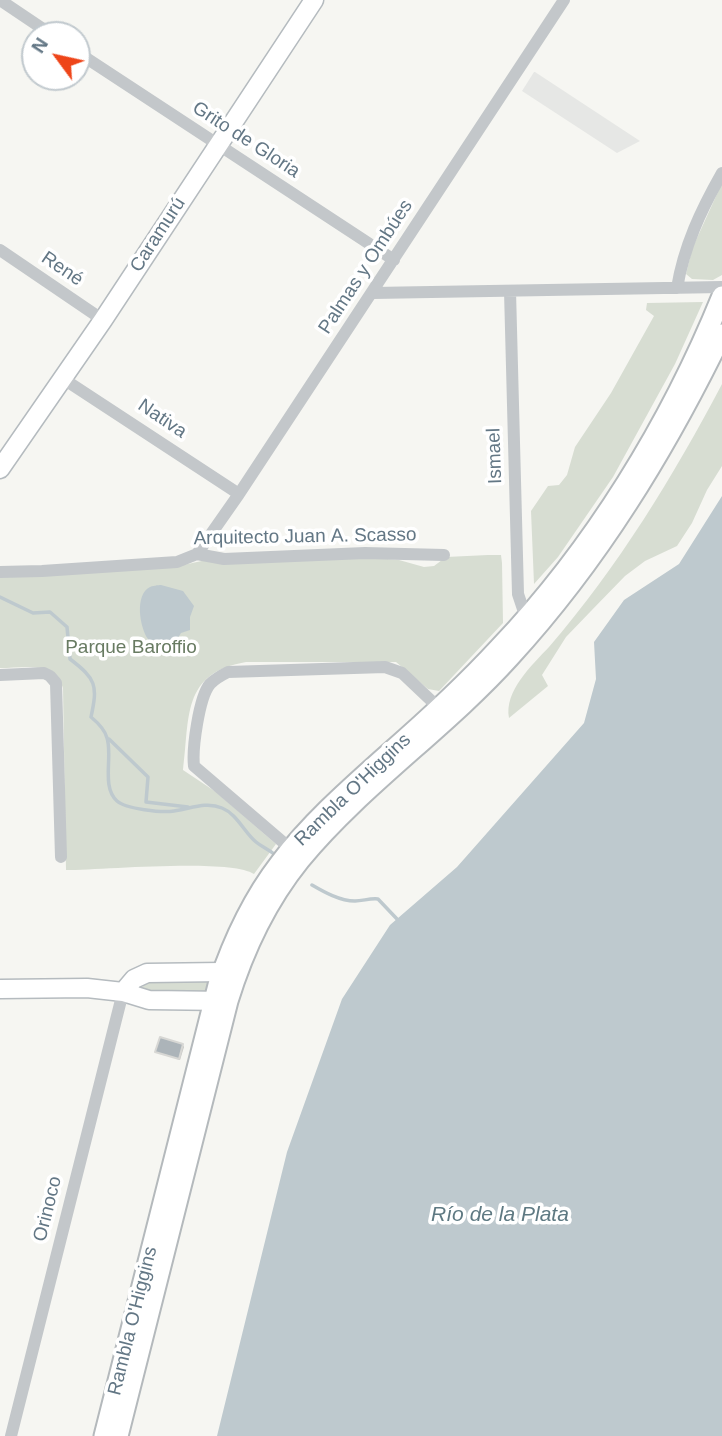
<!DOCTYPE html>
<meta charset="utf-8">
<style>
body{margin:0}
#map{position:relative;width:722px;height:1436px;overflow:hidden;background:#f6f6f2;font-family:Arial,sans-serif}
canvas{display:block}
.north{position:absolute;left:21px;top:21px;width:70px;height:70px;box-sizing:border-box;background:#fff;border:2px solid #c1c9ce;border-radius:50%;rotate:303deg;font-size:19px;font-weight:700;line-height:28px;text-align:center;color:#637785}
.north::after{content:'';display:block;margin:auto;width:24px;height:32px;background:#ee4519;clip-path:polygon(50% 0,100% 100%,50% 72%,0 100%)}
</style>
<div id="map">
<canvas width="722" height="1436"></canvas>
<div class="north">N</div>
</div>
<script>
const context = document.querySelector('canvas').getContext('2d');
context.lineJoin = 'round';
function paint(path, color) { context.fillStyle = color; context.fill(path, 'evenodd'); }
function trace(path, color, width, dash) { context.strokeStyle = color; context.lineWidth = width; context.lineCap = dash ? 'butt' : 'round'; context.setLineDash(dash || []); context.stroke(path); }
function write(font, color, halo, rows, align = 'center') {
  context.font = font + ' Arial,sans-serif'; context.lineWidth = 7; context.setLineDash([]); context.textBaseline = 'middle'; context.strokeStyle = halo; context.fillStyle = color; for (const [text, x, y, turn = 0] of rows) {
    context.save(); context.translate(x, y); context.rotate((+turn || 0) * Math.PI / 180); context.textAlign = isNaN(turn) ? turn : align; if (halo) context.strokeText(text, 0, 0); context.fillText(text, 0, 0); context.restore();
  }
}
paint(new Path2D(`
 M534,72h1l105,69 -23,12 -95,-62z`), '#e6e7e5');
paint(new Path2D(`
 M722,183v92l-9,5 -21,-1 -6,-5 6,-25z
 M703,302l-28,62 -62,113 -55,80 -24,27 -3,-73 17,-25 11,-1 8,-10 8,-28 36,-54 43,-77 -8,-6 1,-7z
 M722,384v82l-15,24 -15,33 -15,23 -32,15 -20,15 -34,35 -25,26 -24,38 6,11 -39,32c-5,-27 23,-53 40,-71 69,-80 124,-170 173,-263z
 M488,555h13l1,8 1,60 -64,68 -11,-2 -32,-27h-150c-65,11 -56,56 -63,108l33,22 60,52 -22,30c-24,-16 -152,-4 -188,-4l-3,-182c-8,-28 -39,-20 -63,-20v-91l183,-12 28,-6 141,-3 47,4 25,7 10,-1 12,-9z
 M145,979h62l2,3 -2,11 -63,-1 -2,-7z`), '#d7ddd2');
paint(new Path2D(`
 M722,496v940h-505l70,-284 55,-153 48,-74 67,-58 127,-144 12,-44 -2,-37 30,-42 55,-36z
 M161,585l22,6 11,15 -4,11v13l-9,3 -8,13 -12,3c-5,-3 -10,-5 -13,-10 -8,-11 -14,-44 2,-52 1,-1 9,-2 11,-2z`), '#bec9ce');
paint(new Path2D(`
 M183,1045l1,2 -4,13 -23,-8z`), '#0003');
trace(new Path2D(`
 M0,597l33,16 17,-1 17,15 3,32c26,20 28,26 21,58 6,5 14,13 16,21 6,18 -6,49 10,63 9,8 45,12 57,10 16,-2 32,-10 48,-3 15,6 22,24 34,34 6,5 12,7 18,12
 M109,739l39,38 -2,25 42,5
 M312,885c12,7 28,16 43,16 8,0 15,-3 23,-2l19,20`), '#bec9ce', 3.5);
const building = new Path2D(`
 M160,1037l23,7 -4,15 -24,-7z`);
paint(building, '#acb4b9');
trace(building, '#d7d7d4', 2);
const secondary = new Path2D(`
 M0,469l103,-149 211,-320
 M0,989l87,-1 36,4 26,8 77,1
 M123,992l11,-13 13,-6 75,-1`);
const primary = new Path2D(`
 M104,1436l114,-451c14,-42 35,-87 62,-122 31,-41 70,-75 108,-109 39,-34 76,-68 111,-106 95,-100 171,-224 223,-352
 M118,1436l110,-435c15,-49 39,-100 72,-141 62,-75 145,-131 210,-203 88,-96 155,-206 212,-323`);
trace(secondary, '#b5bbbf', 21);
trace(primary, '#b4b9bc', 23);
trace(new Path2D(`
 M0,0l52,35
 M77,52l317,208
 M0,250l103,70
 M677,288c7,-42 24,-78 45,-115
 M510,291l8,303 8,24
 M373,293l349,-6
 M62,378l177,116
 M197,554l42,-60 325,-494
 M0,572l42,-1 135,-9 20,-8 27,5 141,-6 79,2
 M0,675l44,-2 6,3 6,7 5,174
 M291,849l-97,-83c-2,-17 5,-69 16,-82 5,-5 12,-9 18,-12l157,-5 17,6 37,35
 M11,1436l112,-444`), '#c3c7ca', 12);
trace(secondary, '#fff', 18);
trace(primary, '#fff', 19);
write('19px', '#637785', '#fff', [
 ["Grito de Gloria",246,140,33],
 ["Caramurú",158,235,-57],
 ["Palmas y Ombúes",366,267,-57],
 ["René",62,269,34],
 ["Nativa",162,419,34],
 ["Ismael",495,456,-92],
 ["Arquitecto Juan A. Scasso",305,537,-1],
 ["Rambla O'Higgins",353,790,-44],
 ["Orinoco",48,1209,-76],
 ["Rambla O'Higgins",133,1321,-76]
]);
write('19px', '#687b62', '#fff', [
 ["Parque Baroffio",131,648]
]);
write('italic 21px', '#5e7982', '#fff', [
 ["Río de la Plata",500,1215]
]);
</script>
